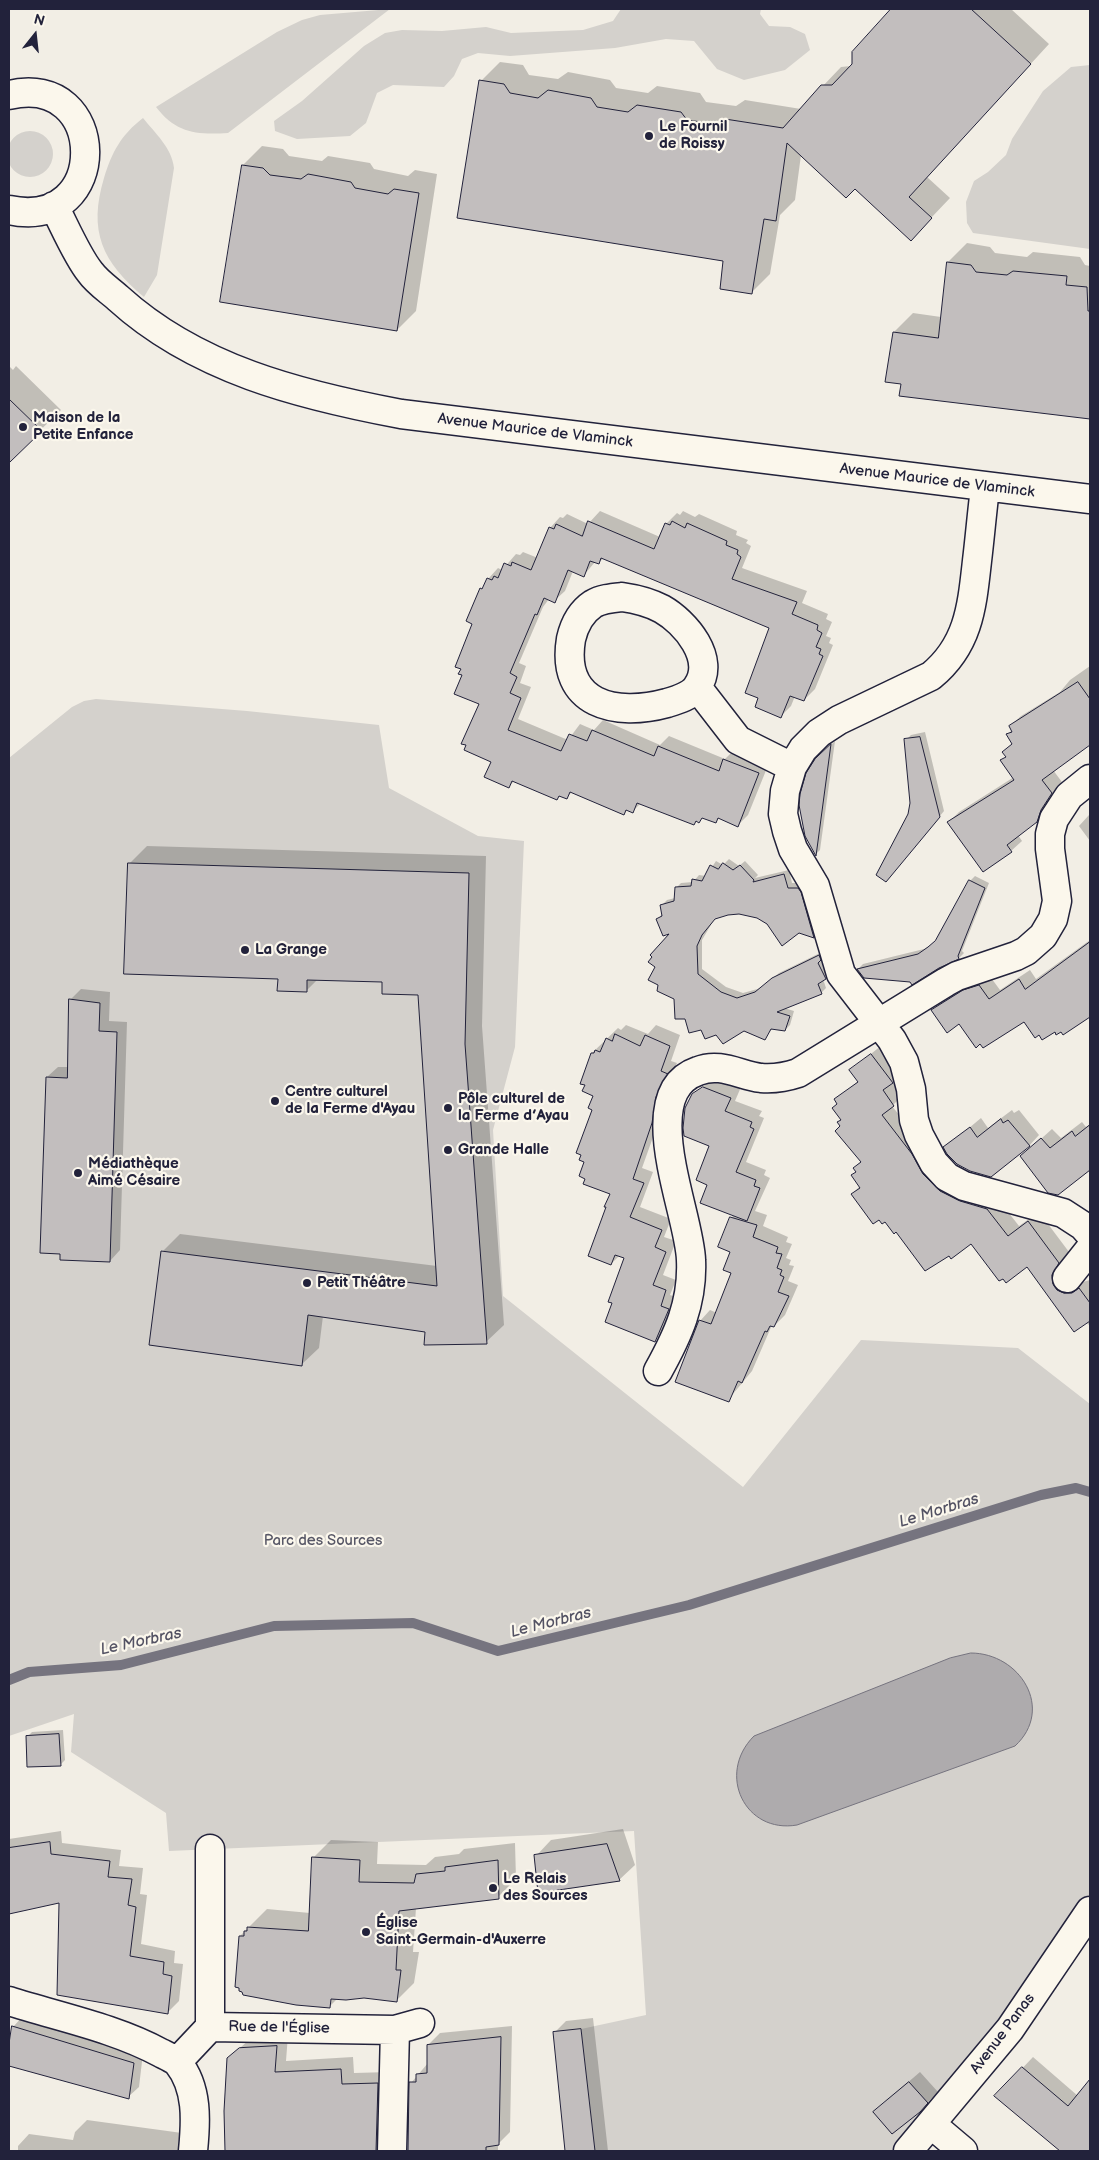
<!DOCTYPE html>
<meta charset="utf-8">
<style>
body{margin:0}
#map{position:relative;width:1099px;height:2160px;overflow:hidden;background:#f2eee5;font-family:"Balsamiq Sans",sans-serif}
canvas{display:block}
.frame{position:absolute;inset:0;border:10px solid #22223b;pointer-events:none}
.north{position:absolute;left:10px;top:10px;width:50px;height:50px;-webkit-text-stroke:4px #fbf7ec;paint-order:stroke;rotate:16deg;font-size:14px;font-weight:700;line-height:20px;text-align:center;color:#22223b}
.north::after{content:'';display:block;margin:auto;width:18px;height:22px;background:#22223b;clip-path:polygon(50% 0,100% 100%,50% 72%,0 100%)}
</style>
<div id="map">
<canvas width="1099" height="2160"></canvas>
<div class="frame"></div>
<div class="north">N</div>
</div>
<script>
const context = document.querySelector('canvas').getContext('2d');
context.lineJoin = 'round';
function paint(path, color) { context.fillStyle = color; context.fill(path, 'evenodd'); }
function trace(path, color, width, dash) { context.strokeStyle = color; context.lineWidth = width; context.lineCap = dash ? 'butt' : 'round'; context.setLineDash(dash || []); context.stroke(path); }
function write(font, color, halo, rows, align = 'center') {
  context.font = font + ' "Balsamiq Sans",sans-serif'; context.lineWidth = 4.5; context.setLineDash([]); context.textBaseline = 'middle'; context.strokeStyle = halo; context.fillStyle = color; for (const [text, x, y, turn = 0] of rows) {
    context.save(); context.translate(x, y); context.rotate((+turn || 0) * Math.PI / 180); context.textAlign = isNaN(turn) ? turn : align; if (halo) context.strokeText(text, 0, 0); context.fillText(text, 0, 0); context.restore();
  }
}
paint(new Path2D(`
 M390,9l-162,124c-32,2 -52,0 -72,-26l121,-75 25,-12 18,-5z
 M621,9h140l-1,5 9,12 21,1 15,7 5,16 -25,20 -41,10 -27,-11 -23,-28 -28,-2 -51,9 -105,8 -32,-3 -16,6 -8,17 -10,11 -51,-2 -16,8 -11,30 -16,13 -53,3 -22,-8 -1,-10 28,-20 62,-55 21,-13 17,-3 40,1 44,-4 25,6 72,-3 30,-9z
 M1090,65v184l-117,-16 -6,-10 -1,-21 8,-21 14,-9 18,-17 6,-16 31,-48 28,-24z
 M143,118c12,15 29,30 31,50l-17,107 -13,22c-42,-35 -56,-66 -40,-119 8,-26 17,-43 39,-60z
 M7 154a23 23 0 1 1 46 0a23 23 0 1 1-46 0Z
 M96,699l151,12 132,14 10,63 89,48 46,5 -9,206 -22,83 10,166 240,191 118,-147 157,8 72,56v507l-182,240h-313l-14,-122 65,-14 -12,-184 -465,20 -3,-38 -95,-61 3,-38 -65,22v-978l63,-51 12,-6z`), '#d4d1cc');
const water = new Path2D(`
 M971,1653c49,0 84,56 44,93l-218,79c-52,9 -81,-51 -43,-89l196,-78z`);
paint(water, '#aeabad');
trace(water, '#76747f', 1);
paint(new Path2D(`
 M893,9h118l38,35 -122,133 23,21 -39,41 -56,-51 -54,-33 -6,45 -15,15 -10,59 -19,19 -27,-33 -243,-179 19,-19 23,3 6,10 29,4 10,-7 42,8 6,8 32,5 9,-7 43,7 6,9 30,4 9,-6 56,9 40,-42 10,-1 31,-46z
 M262,146l21,3 6,7 33,5 6,-5 42,7 4,6 34,7 7,-6 22,4 -21,137 -19,19 -176,-29 22,-136z
 M967,243l23,4 5,6 32,4 6,-5 47,5 5,8 5,1v152l-189,-24 1,-11 -8,-51 19,-19 28,4 7,-55z
 M9,366l4,4 3,-4 45,44 -52,51z
 M600,511l60,26 6,-13 11,-11 3,2 3,-4 12,6 4,-3 38,17 -1,4 12,5 -2,3 5,3 -9,22 65,23 -5,12 26,11 -2,5 6,3 -6,14 5,2 -2,5 4,2 -18,44 -11,11 -9,-4 -4,10 -10,10 -21,-18 11,-71 -167,-69 -6,5 -3,-1 -11,13 -11,-4 -8,20 -11,10 -5,-2 -6,8 -24,56 7,3 -6,17 11,4 -13,32 50,21 12,-16 14,6 9,-10 57,25 9,-9 56,23 10,-10 34,14 -21,52 -10,10 -18,-8 -4,5 -12,-5 -11,7 -52,-21 -8,8 -5,-2 -4,5 -52,-22 -5,5 -6,-2 -4,4 -43,-18 -5,6 -16,-26 -13,-57 -16,-29 -2,-7 12,-45 14,-44 10,-11 4,2 14,-16 4,1 3,-3 15,6 12,-30 10,-11 3,1 4,-4 21,10z
 M1090,666v78l-37,26 9,12 -11,17 -4,11 -29,25 4,6 -11,10 -63,-28 11,-11 55,-35 -12,-16 5,-6 -3,-3 9,-9 -5,-9 4,-4 -2,-4 11,-10 39,-24 10,-12z
 M925,732l19,79 -53,64 20,-72 -5,-63 5,-5z
 M835,741l-15,109 -4,4v-94z
 M1089,815h1v26l-11,-15z
 M147,846l339,10 -4,170 22,299 -18,17 -60,-11 -103,-15 -4,32 -18,17 -138,-114 17,-17 257,32 -17,-272 -36,-13 -66,-2 -12,12 -27,-14 -150,-113z
 M729,859l10,7 6,-5 13,14 -3,3 34,-8 3,13h11l16,49 -5,5 -47,-14 -18,-10 -10,-1 -24,6 -13,22v29l24,18 17,6 18,-5 18,-15 45,-22 6,22 -7,6 3,9 -5,5 -37,15 10,3 -4,14 -5,5 -12,-2 -9,10 -20,-9 -27,5 -15,-5 -29,-98 -15,-12 5,-6 -1,-8 5,-5 8,-2 1,-10 5,-5 12,-1 6,-7 7,1 10,-15 7,4z
 M975,876l14,7 -27,68 2,2 -5,5 -48,23 -53,-12 5,-5 61,-15 11,-6 35,-62z
 M1090,940v75l-26,18 -3,-2 -37,-11 -64,2 -28,-12 11,-10 32,-20 14,-5 11,15 30,-20 6,9z
 M81,989l29,3 -1,29 18,1 -7,228 -10,11 -63,-184 11,-10h10l2,-67z
 M626,1025l22,9 8,-9 24,10 -9,26 6,2 -11,22 -4,27 -20,56 11,4 -13,35 31,12 -7,18 12,4 -13,34 13,5 -6,15 9,3 -13,32 -11,11 -29,-83 -6,-3 -9,9 -3,-58 3,-13 -25,-15v-17l8,-51v-15l-8,-11 6,-31 26,-25 3,2z
 M882,1045l20,27 -9,9 10,14 -11,11 30,38 76,55 21,27 20,-14 30,40 -8,13 15,19 14,-4v46l-63,-61 -56,-23 -75,-11 -44,-37 8,-8 -7,-11 4,-4 -3,-3 7,-7 -20,-35 1,-7 -6,-19 22,-19 -7,-11z
 M714,1077l27,10 -6,14 27,10 -3,5 5,2 -18,44 20,8 -2,5 6,3 -15,33 12,4 -4,11 25,11 -2,5 6,2 -6,14 5,2 -2,5 5,1 -6,15 10,4 -13,30 -11,11 -2,-1 -20,46 -24,29 -28,-79 10,-11 7,3 15,-41 -1,-54 3,-3 -26,-31 3,-38 -18,-51z
 M1012,1110l2,3 5,-3 20,25 -10,11 -84,2 36,-30 7,10z
 M1082,1122l4,5 4,-3v45l-32,25 -36,-38 30,-27 9,9z
 M63,1730l2,30 -5,5 -33,-28 5,-5z
 M623,1829l12,36 -16,15 -83,-24 15,-16z
 M61,1831l1,12 59,7 -2,16 24,2 -3,26 7,1 -6,49 34,7 -1,12 9,1 -4,37 -12,12 -106,-112 -52,12v-74z
 M331,1840l47,2 -1,22 49,1 9,-8 24,-3 5,-5 51,-6 1,36 -18,18 -82,11 -3,44h6l-5,31 -18,18 -32,-5 -26,2 -8,8 -90,-70 27,-27 43,4 3,-55z
 M23,2016l120,37 -4,34 -11,10 -119,-32v-14l4,-24z
 M593,2018l15,133h-42l-12,-118 12,-12z
 M512,2026l-2,106 -12,12v7h-89l2,-68 17,-20v-18l12,-12z
 M288,2035l-2,26 67,-4 1,16 35,-1 5,79h-168l-1,-40 3,-52 24,-22z
 M1033,2057l45,39 12,-15v65l-4,5h-24l-66,-55z
 M920,2072l18,20 -19,19 -34,-9z
 M87,2120l95,13 -2,18h-162v-5l11,-12 44,6 2,-8z`), '#0003');
trace(new Path2D(`
 M9,1680l20,-8 92,-7 153,-39 139,-3 85,28 191,-46 352,-110 35,-7 14,4`), '#76747f', 10);
const building = new Path2D(`
 M891,9h80l60,55 -122,133 23,21 -21,23 -56,-52 -9,9 -59,-55 -11,78 -12,-2 -12,75 -32,-5 3,-28 -266,-43 22,-138 25,4 6,9 28,5 10,-8 43,8 6,9 31,5 9,-7 44,7 6,8 29,4 9,-5 58,9 38,-43h11l20,-21v-12z
 M242,165l21,3 7,7 31,4 7,-5 43,8 4,6 33,6 6,-5 25,4 -22,138 -177,-29z
 M947,262l24,3 5,7 31,3 6,-4 54,5 -1,9 21,2 1,24h2v108l-191,-23 2,-12 -16,-2 8,-50 45,6z
 M9,399l33,32 -33,32z
 M588,521l66,28 11,-26 5,2 2,-4 13,7 2,-5 40,18 -1,4 12,5 -1,4 4,3 -9,22 65,23 -5,12 26,11 -1,5 5,3 -6,14 5,2 -2,5 4,2 -19,45 -14,-5 -9,22 -26,-11 3,-9 -13,-5 24,-65 -168,-70 -2,6 -9,-3 -6,16 -16,-7 -13,33 -11,-5 -7,17 -2,-1 -25,59 7,4 -7,16 11,5 -13,32 53,21 8,-17 18,7 5,-11 62,26 4,-10 61,25 4,-12 36,14 -21,54 -20,-9 -2,5 -14,-5 -3,5 -3,-2 -2,4 -57,-22 -4,10 -7,-3 -2,5 -54,-23 -3,7 -8,-3 -2,4 -45,-19 -3,7 -25,-11 7,-15 -27,-12 2,-5 -5,-1 18,-40 -25,-10 8,-19 -4,-1 3,-5 -6,-2 17,-43 -6,-3 14,-33 2,1 5,-11 5,2 2,-4 4,2 6,-15 7,3 1,-4 19,8 18,-43 5,2 2,-5 26,12z
 M1078,682l12,17v46l-48,35 10,13 -11,17 -4,12 -30,23 5,7 -29,20 -36,-50 67,-42 -14,-20 6,-3 -4,-5 10,-8 -6,-10 6,-2 -3,-6z
 M920,737l20,80 -54,65 -10,-7 32,-61 2,-11 -6,-64z
 M831,744l-15,112 -11,-20 -6,-31 1,-11 6,-21 9,-14z
 M128,863l341,10 -4,171 22,300 -63,1 1,-13 -117,-17 -6,51 -153,-21 12,-94 276,35 -19,-291 -36,-1v-12l-75,-2v12l-30,-1 1,-12 -154,-5z
 M723,863l10,7 7,-5 14,15 -1,2 31,-8 4,14h10l3,4 13,46 -15,-5 -17,13 -15,-22 -10,-6 -18,-4 -11,1 -13,4 -13,16 -5,11 1,28 23,18 16,6 18,-6 17,-14 47,-23 2,5 -3,3 8,16 -8,5 4,10 -45,18 13,4 -5,15 -14,-2 -6,11 -21,-9 -21,13 -7,-9 -11,4 -4,-9 -12,3 -4,-14h-10l-1,-20 -17,-8 1,-6 -10,-5 7,-13 -7,-5 4,-5 -2,-2 19,-21 -6,2 -7,-17 6,-3 -2,-11 14,-4 1,-14 16,-1 1,-7 10,2 8,-16 8,4z
 M969,880l16,8 -27,68 1,3 -20,9 -27,17 -2,-3 -46,-4 -7,-9 61,-15 10,-7 7,-6z
 M1090,942v75l-27,18 -2,-3 -5,3 -1,-3 -13,8 -3,-5 -4,3 -11,-16 -41,26 -3,-4 -4,4 -17,-24 -12,9 -16,-23 32,-20 16,-5 10,14 30,-20 6,10z
 M69,999l31,4 -1,28 18,1 -7,230 -50,-2v-6l-20,-1 6,-176 21,1z
 M615,1034l25,12 5,-11 25,11 -9,25 7,3 -12,23 -4,26 -19,56 11,4 -14,34 32,13 -7,17 11,5 -13,33 13,5 -5,16 8,3 -14,33 -50,-20 7,-19 -4,-1 16,-44 -9,-3 -4,10 -23,-9 18,-49h-2l6,-13 -27,-10 2,-5 -6,-3 5,-14 -5,-2 2,-5 -5,-2 16,-43 -4,-2 5,-12 -11,-5 3,-6 -5,-1 11,-31h3l1,-3 5,2 6,-14 6,3z
 M871,1054l22,29 -10,7 11,16 -12,9 30,39 11,20 17,17 20,10 27,8 21,27 20,-15 31,42 -7,12 1,9 4,6 7,3h8l7,-5 11,15v18l-16,11 -47,-65 -21,16 -3,-4 -4,2 -28,-37 -20,15 -2,-3 -24,15 -29,-39 -2,2 -9,-12 -3,2 -3,-4 -6,4 -22,-30 9,-6 -9,-13 5,-3 -3,-4 8,-6 -26,-31 5,-5 -3,-4 4,-2 -9,-12 5,-4 -3,-5 24,-17 -9,-12z
 M703,1087l28,11 -6,13 27,11 -2,5 4,2 -18,43 20,8 -2,6 6,2 -13,33 -47,-18 7,-18 -11,-5 13,-34 -25,-10 -1,-8 2,-20 7,-14z
 M1001,1119l2,4 5,-3 22,26 -39,31 -21,-6 -13,-7 -10,-10 -4,-7 27,-20 7,10z
 M1090,1125v45l-32,25 -10,-2 -28,-37 21,-18 9,10 22,-17 3,5z
 M730,1217l27,8 -4,12 25,10 -2,6 6,1 -5,14 5,2 -2,5 4,2 -6,15 11,4 -15,31 -4,-1 -3,6 -2,-1 -23,52 -4,-2 -9,21 -54,-20 24,-62 12,4 20,-51 -8,-3 7,-18 -12,-5z
 M59,1734l2,32 -34,1 -1,-31z
 M50,1842l1,12 59,7 -2,16 24,2 -4,26 8,2 -6,49 34,6 -1,12 9,2 -4,38 -111,-19 2,-92 -50,11v-66z
 M607,1844l13,37 -82,12 -4,-38z
 M312,1857l48,3 -1,22 55,1 2,-9 29,-3v-4l53,-7 1,39 -100,12 -3,59h5l-4,32 -33,-4 -18,2 -15,-1 -1,9 -34,-3 -53,-10 -1,-3 -3,-1v-3l-4,-1 4,-51h5v-5h3v-4l61,4z
 M12,2026l122,37 -5,36 -120,-33v-22z
 M581,2029l14,122h-30l-12,-119z
 M501,2037l-2,108 -13,2v4h-78l1,-69h7v-8l11,-1v-28z
 M277,2046l-2,26 66,-3 1,15 36,-1 -2,68h-151l-1,-40 3,-53 12,-10z
 M1022,2067l46,39 22,-27v72h-30l-66,-55z
 M909,2082l19,21 -8,9 -28,22 -19,-22z`);
paint(building, '#c2bebe');
trace(building, '#22223b', 1);
const minor = new Path2D(`
 M9,95c100,-24 103,137 0,115
 M54,206c10,19 23,50 36,66 7,10 19,18 28,26 78,71 182,97 283,116l689,85
 M985,488c-3,24 -5,48 -8,73 -5,45 -8,84 -46,115l-92,44 -20,13 -16,16 -11,18 -7,24 -2,23 4,17 6,18 22,37 26,88 51,66 12,22 7,27 3,31 5,15 15,28 13,14 17,9 99,27 20,13 7,8
 M622,597c14,2 27,5 40,12 23,13 55,50 35,78 -6,9 -20,13 -30,16 -51,14 -107,2 -96,-64 3,-13 10,-27 22,-35 8,-5 19,-6 29,-7z
 M697,687l41,53 54,27
 M1067,1278l23,-29
 M658,1371c20,-36 35,-68 33,-111 -1,-46 -57,-167 7,-189 22,-9 41,4 63,7 12,1 25,-1 37,-5l148,-91 11,-6 59,-20 10,-5 17,-15 10,-17 4,-18 -7,-52v-15l4,-15 15,-23 21,-17
 M210,1849v178
 M9,2001c50,16 106,27 152,52 6,3 13,6 17,10 20,25 18,58 15,88
 M177,2062l33,-35 185,3 25,-7
 M931,2124l32,27
 M392,2151l3,-121
 M908,2151l102,-122 80,-118`);
trace(minor, '#22223b', 31);
trace(minor, '#fbf7ec', 28);
for (const [x, y, r, color] of [
 [649,136,5,"#22223b"],
 [23,427,5,"#22223b"],
 [245,950,5,"#22223b"],
 [275,1101,5,"#22223b"],
 [448,1108,5,"#22223b"],
 [448,1150,5,"#22223b"],
 [78,1173,5,"#22223b"],
 [307,1283,5,"#22223b"],
 [493,1888,5,"#22223b"],
 [366,1932,5,"#22223b"]
]) { const dot = new Path2D(); dot.arc(x, y, r, 0, 2 * Math.PI); context.fillStyle = color; context.fill(dot); trace(dot, '#fbf7ec', 2); }
write('bold 15px', '#22223b', '#fbf7ec', [
 ["Le Fournil",659,127],
 ["de Roissy",659,144],
 ["Maison de la",33,418],
 ["Petite Enfance",33,435],
 ["La Grange",255,950],
 ["Centre culturel",285,1092],
 ["de la Ferme d'Ayau",285,1109],
 ["Pôle culturel de",458,1099],
 ["la Ferme d’Ayau",458,1116],
 ["Grande Halle",458,1150],
 ["Médiathèque",88,1164],
 ["Aimé Césaire",88,1181],
 ["Petit Théâtre",317,1283],
 ["Le Relais",503,1879],
 ["des Sources",503,1896],
 ["Église",376,1923],
 ["Saint-Germain-d'Auxerre",376,1940]
], 'left');
write('15px', '#22223b', '#fbf7ec', [
 ["Avenue Maurice de Vlaminck",535,431,7],
 ["Avenue Maurice de Vlaminck",937,481,7],
 ["Rue de l'Église",279,2028,1],
 ["Avenue Panas",1003,2034,-53]
]);
write('15px', '#575766', '#fbf7ec', [
 ["Parc des Sources",323,1541]
]);
write('italic 16px', '#535263', '#fbf7ec', [
 ["Le Morbras",939,1511,-17],
 ["Le Morbras",551,1623,-14],
 ["Le Morbras",141,1642,-12]
]);
</script>
